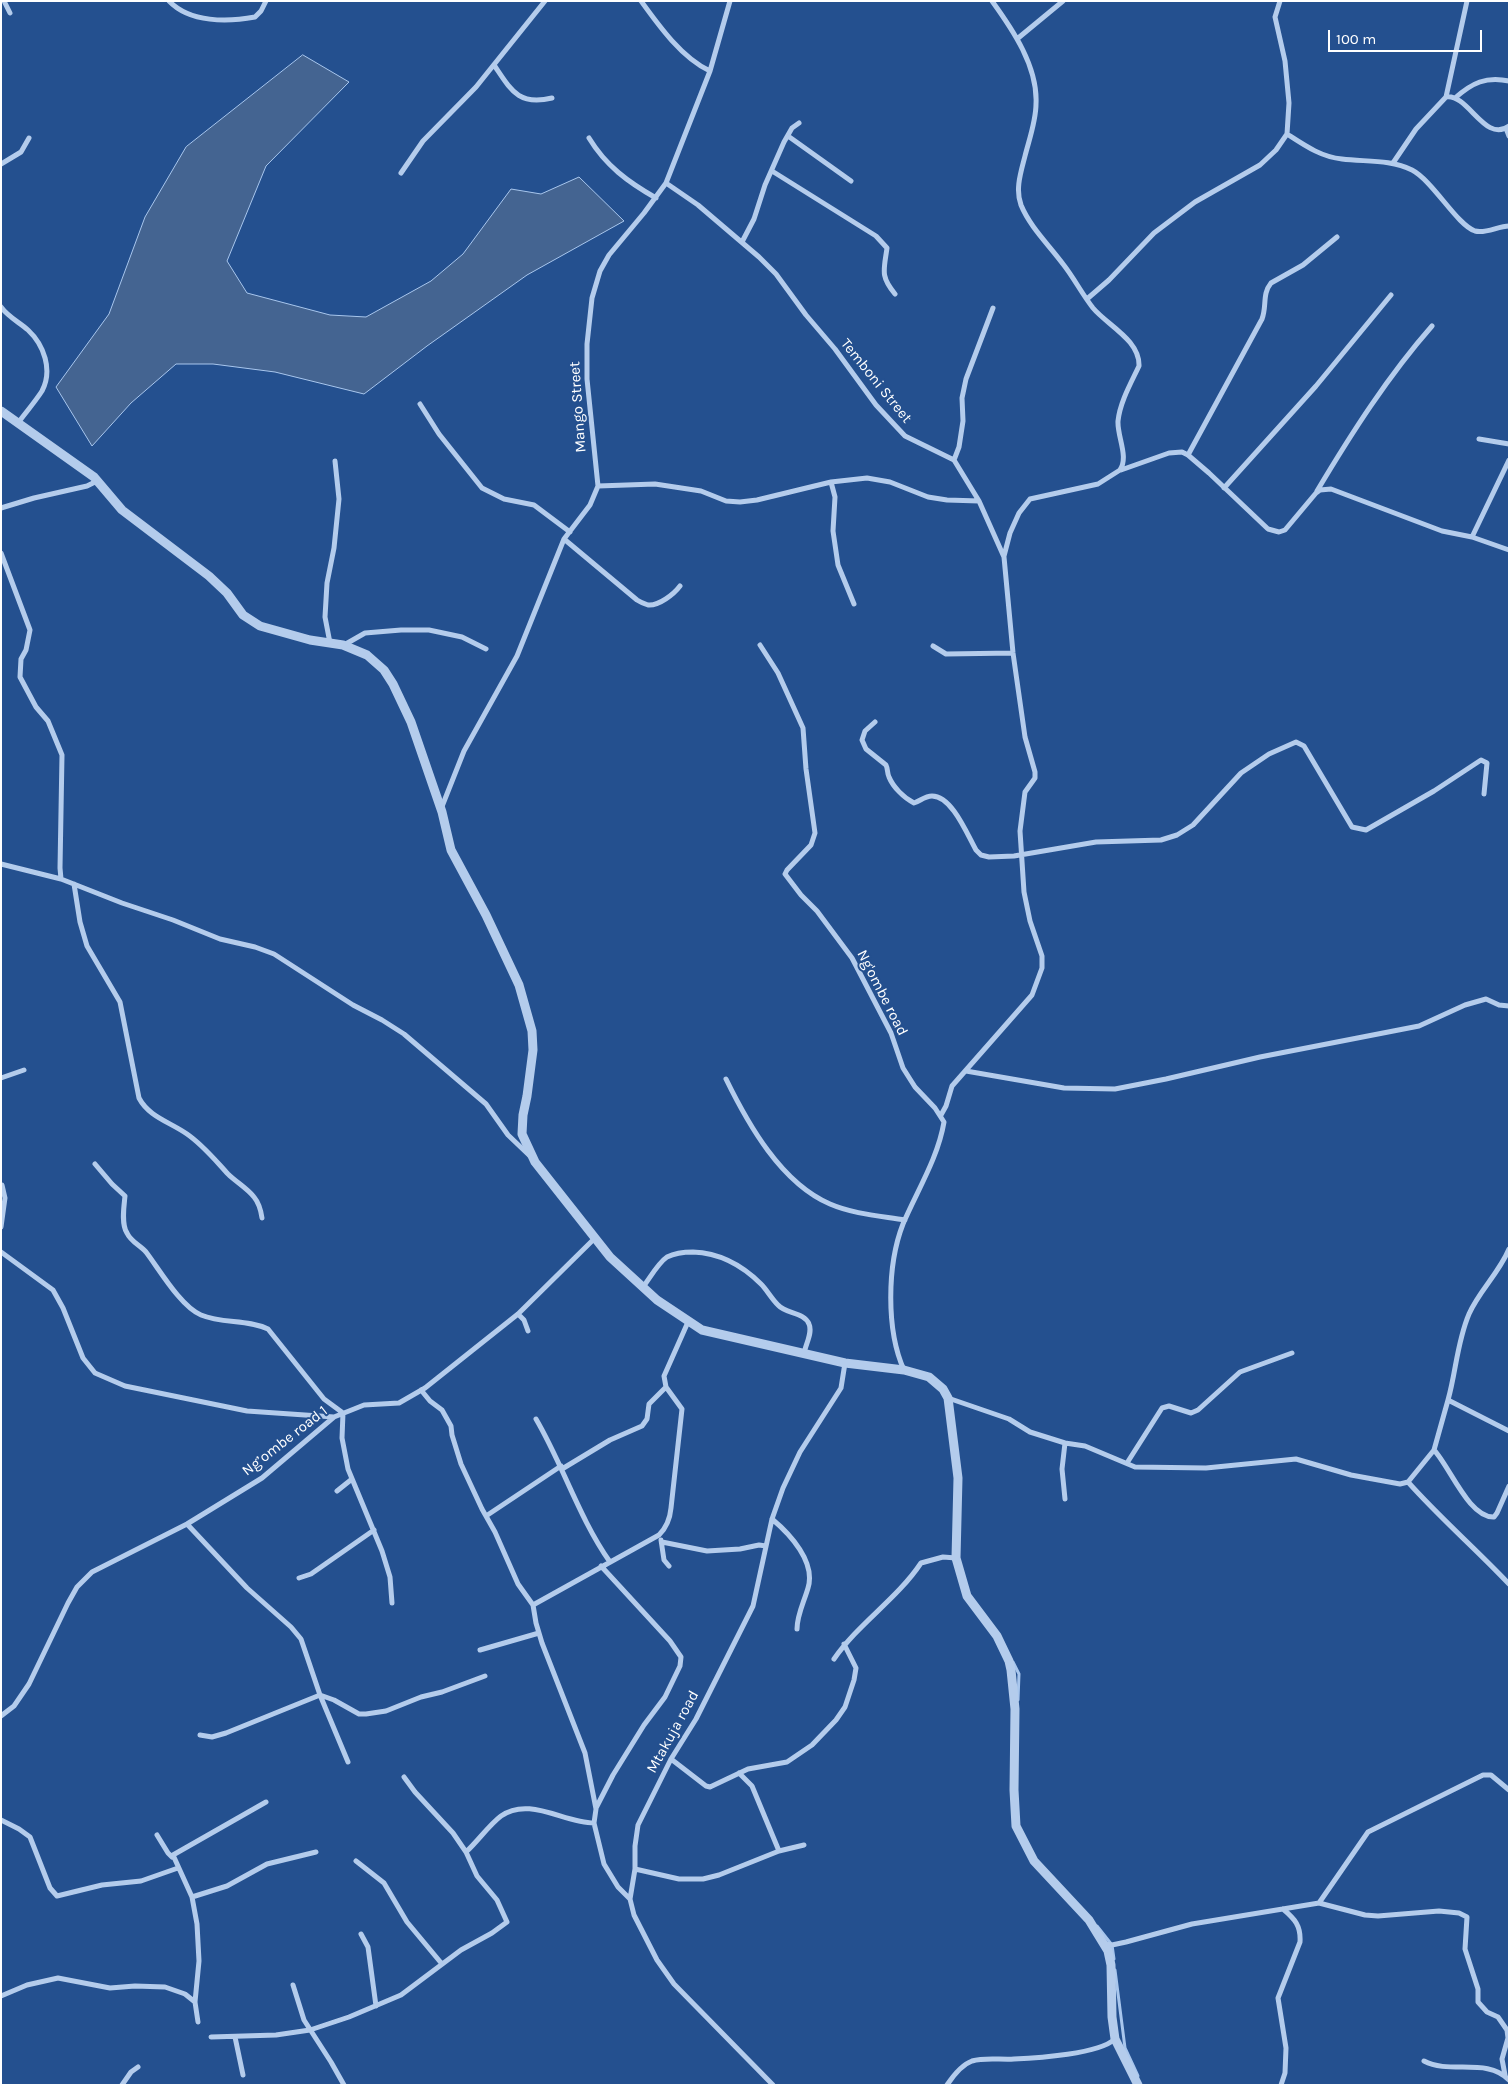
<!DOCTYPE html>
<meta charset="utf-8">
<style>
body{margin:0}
#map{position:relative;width:1510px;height:2086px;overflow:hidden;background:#24508f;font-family:Karla,sans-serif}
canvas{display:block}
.frame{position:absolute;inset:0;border:2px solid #fff;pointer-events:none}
.scale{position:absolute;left:1328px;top:30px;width:154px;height:22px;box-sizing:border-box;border:2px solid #fff;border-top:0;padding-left:6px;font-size:15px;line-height:18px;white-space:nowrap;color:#fff;-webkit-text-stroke:4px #24508f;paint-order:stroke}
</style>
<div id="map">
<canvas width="1510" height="2086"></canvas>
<div class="frame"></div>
<div class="scale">100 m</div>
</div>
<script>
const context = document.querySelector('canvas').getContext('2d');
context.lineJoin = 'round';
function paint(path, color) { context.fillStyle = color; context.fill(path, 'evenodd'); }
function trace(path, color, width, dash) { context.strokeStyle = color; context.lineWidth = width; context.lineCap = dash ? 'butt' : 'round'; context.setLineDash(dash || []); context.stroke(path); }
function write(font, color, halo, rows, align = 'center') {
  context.font = font + ' Karla,sans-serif'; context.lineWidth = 4; context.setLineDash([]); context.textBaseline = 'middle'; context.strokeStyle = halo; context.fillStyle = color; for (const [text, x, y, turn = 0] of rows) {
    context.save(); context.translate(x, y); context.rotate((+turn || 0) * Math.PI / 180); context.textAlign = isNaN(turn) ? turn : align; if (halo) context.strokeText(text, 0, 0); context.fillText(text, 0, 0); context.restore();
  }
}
const water = new Path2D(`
 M303,55l46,27 -83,84 -39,95 20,32 83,22 36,2 65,-36 32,-27 48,-65 30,5 38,-17 45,44 -97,54 -100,71 -63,48 -89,-22 -62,-8h-37l-45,39 -39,43 -36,-59 53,-73 36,-97 41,-70z`);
paint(water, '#446491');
trace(water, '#a8c6ed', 1);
trace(new Path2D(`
 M1013,1662l6,12 -1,26
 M1097,1926l15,19 2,14
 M1115,1970l10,78 13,28`), '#a8c6ed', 3);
trace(new Path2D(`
 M4,1l6,12
 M169,1c21,22 59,21 86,16l6,-6 5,-10
 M641,1c18,25 41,57 69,70
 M992,1c21,29 46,66 44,103 0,17 -7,36 -11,52 -4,16 -10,33 -4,49 9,22 28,40 42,59 11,14 19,30 30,44 14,17 47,32 46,58 -8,17 -19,36 -21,55 -1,15 11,36 2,49l-22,14 -68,15 -11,14 -9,20 -6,23
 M1017,39l46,-38
 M494,65c17,25 24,41 58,33
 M1446,97l21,-96
 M1455,98c17,-15 31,-22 54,-17
 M1506,128l3,8
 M1287,134c17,11 34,23 55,25 23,3 48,0 70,11 21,11 45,55 63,61 11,3 23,-5 34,-5
 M788,136l63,45
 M589,138c17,28 39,44 67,60
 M1393,163l23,-34 30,-32c22,-4 39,47 63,29
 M1,164l20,-12 8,-14
 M772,171l104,65 11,12c-3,22 -7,28 8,46
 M401,173l22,-32 53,-54 69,-86
 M666,183l32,22 61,52 17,17 30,41 29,34 41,56 29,31 49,24 25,41 25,56 9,96 12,84 10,35v6l-10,14 -5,39 4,61 6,29 12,35v12l-10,27 -80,91 -6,20 -5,9
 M742,242l12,-23 11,-34 19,-43 8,-14 7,-5
 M1087,299l22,-19 45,-47 41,-31 65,-37 16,-15 11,-16 2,-31 -4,-42 -10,-44 5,-16
 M1,307c7,10 18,15 27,23 16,15 25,40 14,61 -7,11 -16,21 -24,32
 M420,404l19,30 43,54 22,11 30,6 36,27
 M1479,439l30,5
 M1188,455l74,-136c5,-13 0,-25 9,-36l32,-18 34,-28
 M954,460l5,-13 4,-26 -1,-23 4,-19 27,-71
 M1121,470l48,-17 13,-1 6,3 21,18 59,56 11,3 6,-2 31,-37 4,-3 11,-1 111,42 30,6 37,13
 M831,482l4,15 -2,34 5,34 16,39
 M598,486l57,-2 46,7 25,10 14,1 17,-2 74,-18 36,-4 23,4 38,15 19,3 32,1
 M1224,488l92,-102 75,-91
 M1317,491c34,-57 71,-115 115,-165
 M1,508l33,-10 53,-12 10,-5
 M1472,537l37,-77
 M564,539l73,61c3,2 8,4 11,5 11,1 26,-11 32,-19
 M1,553l29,77 -4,20 -5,9 -1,18 16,30 12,14 14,34 -2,113 1,11
 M330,643l-5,-26 2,-34 7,-35 5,-49 -4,-38
 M344,645l21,-12 36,-3h28l33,7 24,12
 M760,645l18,28 25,55 3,41 9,64 -4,12 -24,25 -2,4 16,21 16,16 35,47 39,75 12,35 12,19 20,21 9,14c-6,36 -27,69 -41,102 -16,41 -17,106 1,146
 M933,646l13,8 67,-1
 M875,722l-10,9 -3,9 4,9 20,16c2,4 1,8 3,12 4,10 15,21 25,26 6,-2 11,-7 18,-7 20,0 35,38 44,54l5,5 8,2 25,-1 82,-14 65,-2 16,-5 16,-10 48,-52 28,-19 27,-12 8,4 48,81 14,3 68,-39 47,-31 6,3 -3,31
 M441,809l23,-58 53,-95 47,-117 26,-34 8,-19 -11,-107v-35l5,-46 8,-27 9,-16 35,-42 22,-30 44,-112 20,-70
 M1,864l60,15 61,24 51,17 47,19 35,8 19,7 79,51 29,15 22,14 82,70 22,31 22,21
 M74,884l6,38 7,24 33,56 19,96c10,19 31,24 48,36 16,11 28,26 41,40 8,8 19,14 26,23 5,6 7,14 8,21
 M966,1071l98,17 51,1 51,-10 94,-22 159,-31 46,-21 21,-6 13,6 10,1
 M1,1078l23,-8
 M726,1079c22,45 55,104 104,125 23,10 51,12 75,16
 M95,1164l17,20 13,12c-1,10 -4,28 2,37 4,9 13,12 19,19 13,17 35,55 55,63 22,9 46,4 67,14l56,70 19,14 -1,25 6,31 34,82 8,26 2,26
 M1,1227l4,-29 -3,-13
 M1509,1249c-10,24 -30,42 -40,65 -12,28 -13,58 -21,86l61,31
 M1,1252l52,38 10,18 20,50 12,15 30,13 122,25 87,6
 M643,1287c7,-9 15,-24 24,-30 8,-4 18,-5 26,-5 27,1 49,13 68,32 6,6 10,14 17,21 8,9 26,7 31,19 4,9 -4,21 -5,30
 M518,1314l6,6 4,11
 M421,1390l9,11 12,9 9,16 1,9 9,29 21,45 13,23 23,52 15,21 3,18 6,20 43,110 11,56 -2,14 10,41 14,23 12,12
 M948,1398l61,21 21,13 35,11 20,3 50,21 71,1 90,-9 55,16 49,9 8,-2 26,-32 14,-50
 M536,1419c27,46 43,99 74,143
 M1434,1450c16,17 35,68 60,67l3,-4 12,-27
 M1127,1463l35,-55 7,-2 22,7 7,-3 42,-38 52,-19
 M562,1469l48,-29 32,-14 5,-7 2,-15 17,-17
 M1408,1482c32,36 68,67 101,102
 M337,1491l15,-12
 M1065,1499l-3,-30 3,-26
 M486,1516l75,-50
 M772,1519c18,15 44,43 36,69 -4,14 -11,27 -11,41
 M187,1524l60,64 44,39 10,12 19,56 28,67
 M661,1540l3,20 5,6
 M662,1542l45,9 33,-2 19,-4 7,1
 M299,1578l12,-4 63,-44
 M533,1605l126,-70c8,-8 11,-16 12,-27l11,-99 -16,-22 -2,-11 24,-54
 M480,1650l59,-17
 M834,1659c25,-36 63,-60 87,-96l22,-6 13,1
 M1,1716l13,-10 15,-22 39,-81 9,-16 15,-15 95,-48 75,-46 72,-61 30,-12 35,-2 26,-15 93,-74 77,-76
 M200,1735l12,2 14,-4 94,-38 14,5 25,14h7l20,-3 35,-14 21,-5 43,-16
 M671,1759l35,27 4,1 38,-18 39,-7 25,-17 24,-25 9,-13 9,-27 2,-12 -12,-24
 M739,1773l13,13 27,65
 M596,1808l17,-33 31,-50 21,-28 15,-31 1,-9 -11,-16 -69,-75
 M1,1820l18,9 11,8 20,51 7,8 45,-11 39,-4 37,-13
 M157,1835l11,18 4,4
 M466,1852c12,-11 23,-27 35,-36 28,-20 63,7 93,7
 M356,1861l28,22 23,39 35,42
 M635,1869l44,10h24l16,-4 60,-24 25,-6
 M192,1897l35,-11 40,-22 49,-12
 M1319,1903l49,-71 115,-57h8l18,15
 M361,1934l7,13 8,59
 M1104,1944l8,1 14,-3 66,-18 127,-21 46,12 13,1 61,-5 20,2 8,4 -2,32 13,40v13l9,10 11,5 9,13 1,8 -6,21 3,16
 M293,1985l11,35 27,42 13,23
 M1,1996l26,-11 31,-7 52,10 25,-2 30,1 20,7 10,8
 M198,2022l-3,-20 4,-41 -2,-37 -5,-27 -19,-42 93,-53
 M211,2037l65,-2 34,-5 39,-13 52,-22 60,-45 31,-17 15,-11 -10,-22 -20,-24 -11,-24 -13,-19 -38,-41 -11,-15
 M235,2037l8,38
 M1424,2061c26,14 63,-4 85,19
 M122,2085l9,-13 7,-5
 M773,2085l-99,-101 -17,-24 -23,-45 -4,-16 5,-30v-23l3,-21 33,-66 25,-40 57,-113 19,-87 11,-31 17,-36 41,-64 4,-25
 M947,2085c6,-9 14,-20 25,-24 13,-4 29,-1 42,-2 24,-1 85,-5 101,-20
 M1281,2085l4,-12 1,-25 -8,-50 22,-56c1,-16 -5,-23 -17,-33`), '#b4ccec', 5);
trace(new Path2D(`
 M1,411l93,66 28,33 87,66 18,17 16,22 17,11 50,14 33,5 24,10 17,15 9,14 18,38 31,90 9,38 35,65 33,70 13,46 1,19 -6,46 -4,19 -1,19 13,28 75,95 47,43 45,30 143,33 59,7 25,7 14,12 5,9 10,80 -2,80 11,38 30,40 12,25 2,9 4,39 -1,81 2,36 18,35 55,59 19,31 3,14 1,52 3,22 23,46`), '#b4ccec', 9);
write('15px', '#fff', '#24508f', [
 ["Temboni Street",876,381,51],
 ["Mango Street",578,407,-94],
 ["Ng'ombe road",882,993,63],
 ["Ng’ombe road 1",285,1441,-38],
 ["Mtakuja road",673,1732,-61]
]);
</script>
